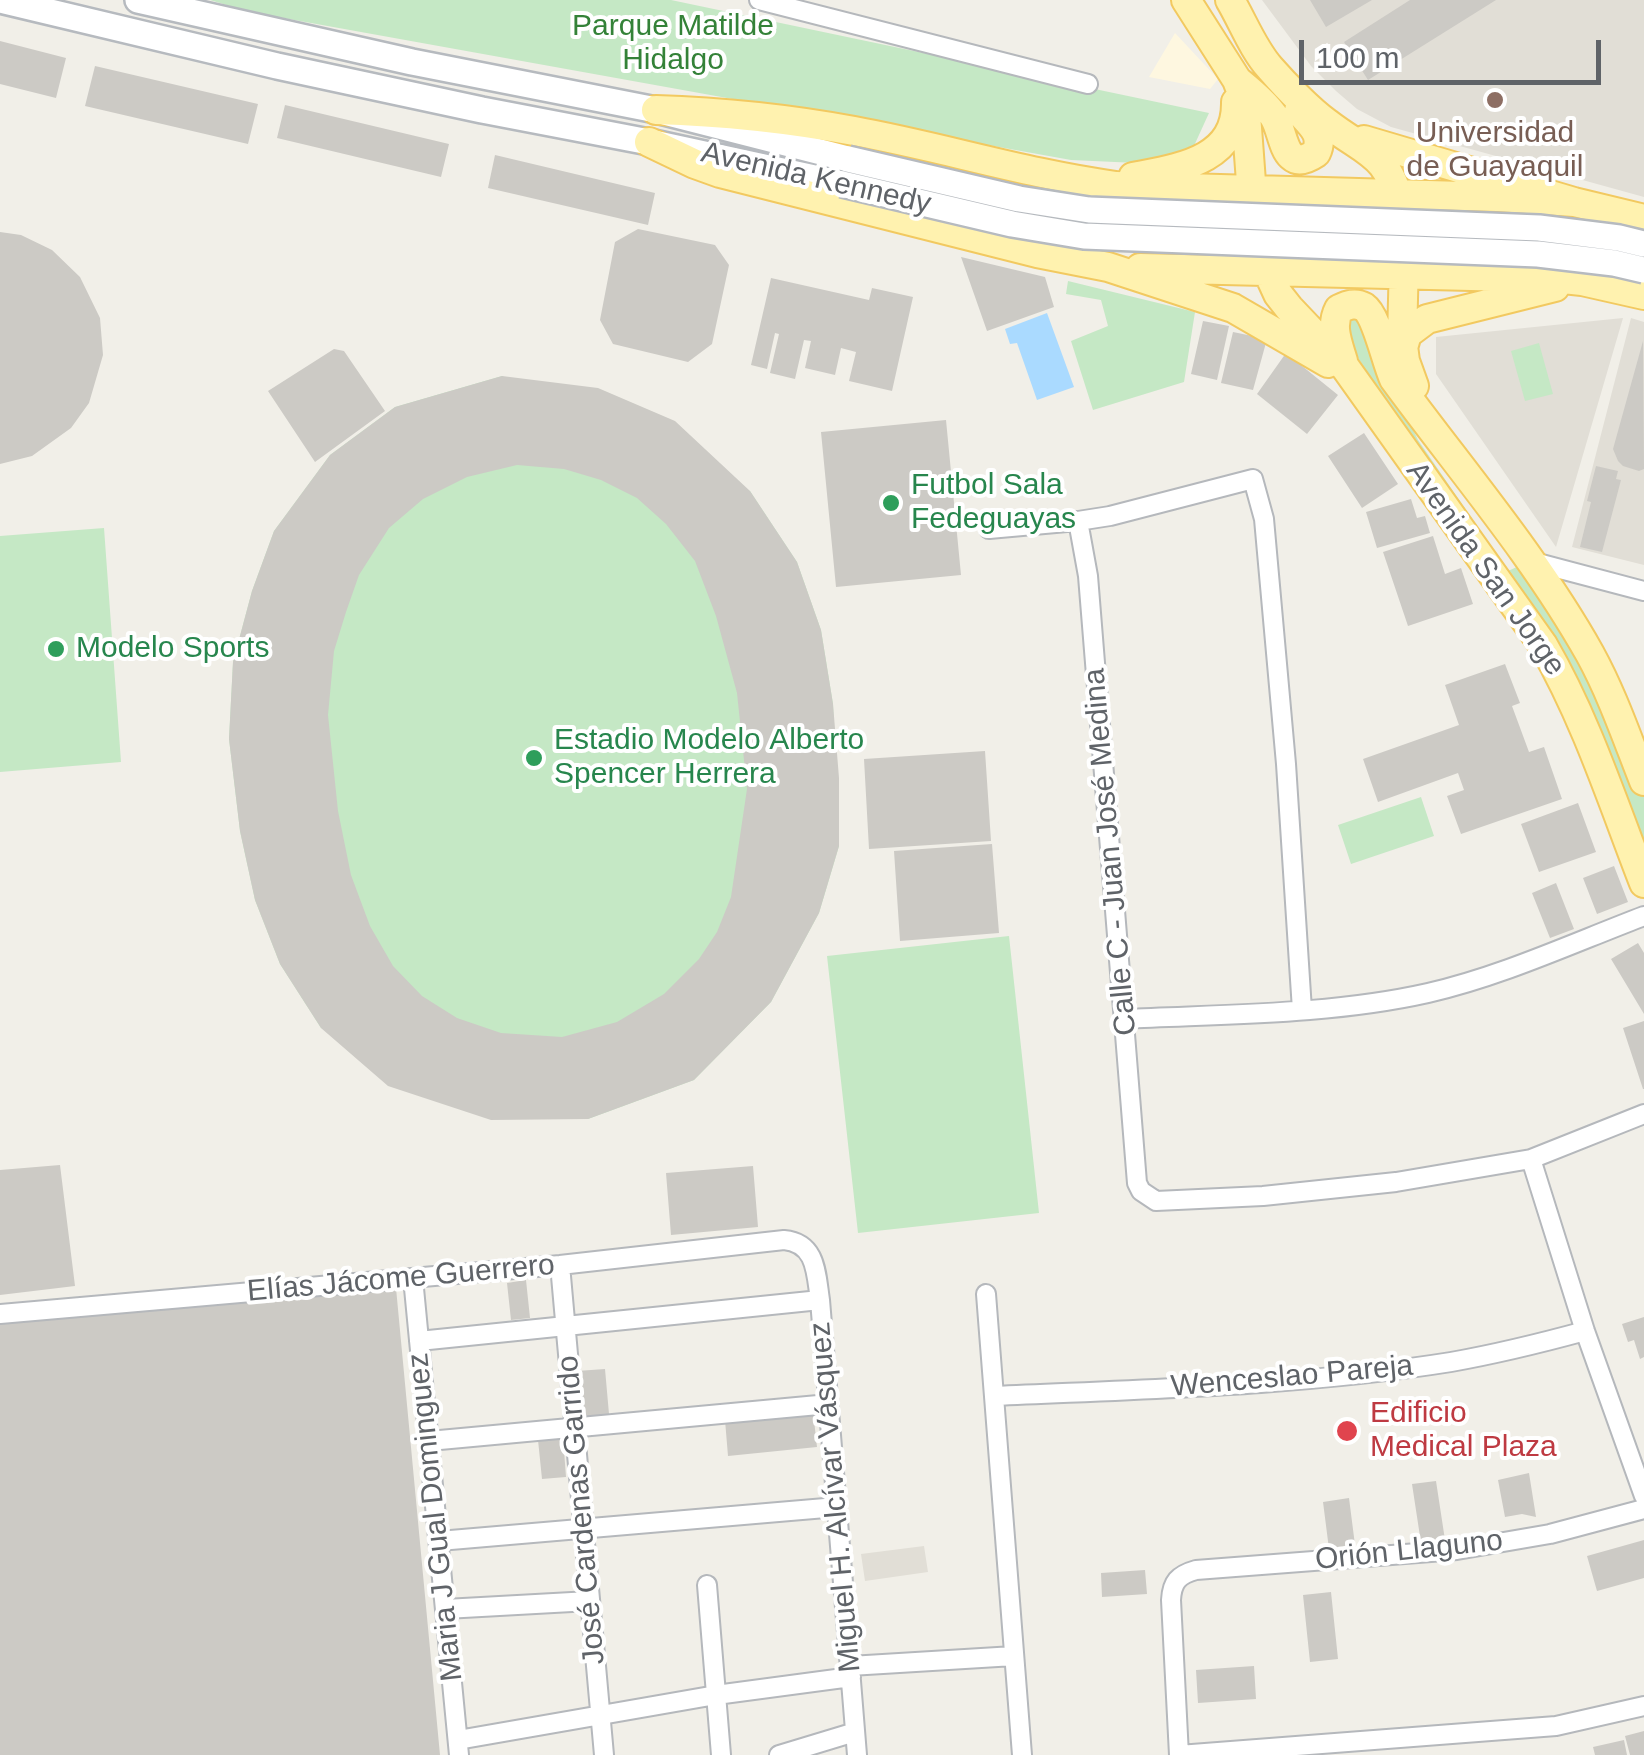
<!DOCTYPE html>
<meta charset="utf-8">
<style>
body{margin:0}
#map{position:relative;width:1644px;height:1755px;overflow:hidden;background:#f1efe8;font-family:Helvetica,sans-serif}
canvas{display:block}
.scale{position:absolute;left:1299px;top:40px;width:302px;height:45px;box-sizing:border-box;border:5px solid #5f6368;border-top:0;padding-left:12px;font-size:30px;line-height:35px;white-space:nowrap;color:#5f6368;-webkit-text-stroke:8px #fff;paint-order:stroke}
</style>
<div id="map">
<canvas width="1644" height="1755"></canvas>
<div class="scale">100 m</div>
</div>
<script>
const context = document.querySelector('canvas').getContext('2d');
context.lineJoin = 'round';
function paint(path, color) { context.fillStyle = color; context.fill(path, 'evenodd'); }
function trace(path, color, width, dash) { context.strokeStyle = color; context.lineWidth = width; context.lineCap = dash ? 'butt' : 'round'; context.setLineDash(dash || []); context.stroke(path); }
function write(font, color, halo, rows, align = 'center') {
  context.font = font + ' Helvetica,sans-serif'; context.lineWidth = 8; context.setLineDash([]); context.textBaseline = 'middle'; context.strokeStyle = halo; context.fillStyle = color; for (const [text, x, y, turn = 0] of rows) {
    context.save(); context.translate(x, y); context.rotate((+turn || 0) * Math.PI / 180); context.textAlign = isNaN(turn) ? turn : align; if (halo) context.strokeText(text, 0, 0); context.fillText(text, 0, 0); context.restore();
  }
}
paint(new Path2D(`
 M1175,33l43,46 -8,10 -61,-12z`), '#fef7e0');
paint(new Path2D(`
 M1262,0h382v197l-253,-70 -34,-18 -21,-18 -25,-25z
 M1623,318l-67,229 -120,-173v-37z
 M1631,318l13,4v243l-72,-18z
 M924,1546l4,26 -63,9 -4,-27z`), '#e1ded6');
paint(new Path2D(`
 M210,0h461l538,113 -16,35 -56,15 -66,-3 -821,-148z
 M1068,281l127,31 -11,70 -91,28 -22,-69 37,-15 -7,-26 -35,-6z
 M1357,314l61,126 90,131 22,-10 114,220v102l-120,-266 -180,-281 -4,-16z
 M1539,343l14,51 -28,7 -14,-50z
 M502,376l248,115 47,71 24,68 12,74 6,142 -20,67 -48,89 -77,78 -106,39 -267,-91 -41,-64 -25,-64 -15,-69 -11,-92 4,-77 19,-71 22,-60 56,-76 65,-48z
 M104,528l17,234 -121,10v-236z
 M1421,797l13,39 -83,28 -13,-39z
 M1009,936l30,277 -181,20 -31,-277z`), '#c5e8c5');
paint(new Path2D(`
 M1047,313l27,74 -37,13 -20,-57 -7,1 -5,-15z`), '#aadaff');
paint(new Path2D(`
 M1310,0h62l-46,27z
 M1410,0h86l-128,80 -24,-38z
 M0,41l66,17 -10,40 -56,-14z
 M95,66l163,38 -10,40 -163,-38z
 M285,105l164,39 -8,33 -164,-39z
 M495,155l160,38 -7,32 -160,-37z
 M638,229l77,16 14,20 -17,79 -24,18 -75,-18 -13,-24 15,-78z
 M0,232l21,3 31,15 28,27 20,41 3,37 -14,48 -18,25 -39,28 -32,8z
 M961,257l84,20 9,30 -67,24z
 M771,278l98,22 3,-12 41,9 -21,94 -43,-10 7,-29 -15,-4 -6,27 -30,-7 6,-27 -7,-1 -9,39 -25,-6 9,-39 -4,-1 -8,36 -16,-4z
 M1203,321l26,5 -12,54 -26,-6z
 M1233,332l34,7 -14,51 -32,-7z
 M1643,341l1,128 -5,2 -16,-5 -5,-5 -5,-12z
 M334,349l10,2 41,60 -70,51 -47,-71z
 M1286,353l52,42 -31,39 -50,-40z
 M502,376l96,12 77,33 75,70 47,71 24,68 12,74 6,74v68l-20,67 -48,89 -77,78 -106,39 -97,1 -103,-34 -67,-58 -41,-64 -25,-64 -15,-69 -11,-92 4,-77 19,-71 22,-60 56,-76 65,-48zM517,465l47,4 37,11 36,18 29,26 29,37 21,55 21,77 10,96 -16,108 -14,35 -18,27 -35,35 -47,28 -55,15 -61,-4 -44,-15 -35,-22 -29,-30 -23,-40 -19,-51 -13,-64 -10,-96 6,-64 12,-39 13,-37 30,-47 34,-29 44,-22z
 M946,420l15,155 -125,12 -15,-155z
 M1364,433l34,51 -36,24 -34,-52z
 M1596,466l22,5 -2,8 5,1 -19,72 -22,-5 11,-45 -4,-1z
 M1411,499l6,19 8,-2 5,17 -53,15 -11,-36z
 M1433,536l12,38 16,-6 12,36 -65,22 -25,-74z
 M1505,664l15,39 -8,3 17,46 15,-5 18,52 -101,35 -14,-38 17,-6 -6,-17 -80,29 -15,-43 96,-34 -14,-40z
 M985,751l6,90 -122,8 -5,-90z
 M1578,803l18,49 -57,20 -18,-48z
 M992,844l7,89 -99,8 -6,-90z
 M1614,866l14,36 -31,12 -14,-36z
 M1556,883l18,46 -24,9 -18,-45z
 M1638,943l6,10v61l-33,-55z
 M1644,1021v68h-1l-20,-61z
 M60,1165l15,121 -75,9v-125z
 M753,1166l5,61 -87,8 -5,-62z
 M526,1280l4,38 -19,2 -4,-37z
 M396,1288l44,467h-440v-434z
 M1644,1317v40l-4,2 -6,-19 -6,2 -6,-18z
 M605,1369l4,45 -28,3 -4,-46z
 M813,1411l4,36 -89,9 -3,-36z
 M563,1437l3,40 -24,2 -4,-39z
 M1529,1473l7,44 -14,-3 -17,3 -7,-37z
 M1436,1481l9,59 -24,3 -9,-59z
 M1349,1498l6,47 -26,4 -6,-47z
 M1644,1540v38l-47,13 -10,-35z
 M1145,1570l2,24 -45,3 -1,-24z
 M1331,1592l7,67 -28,3 -7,-67z
 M1254,1666l2,33 -58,4 -2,-33z
 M1644,1731v24h-14l-5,-19z
 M1624,1740l3,15h-32l-2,-8z`), '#cccac5');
const street = new Path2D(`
 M759,0l329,84
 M1078,521l10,55 49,607 4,8 15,10 107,-5 133,-14 135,-23 113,-45
 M989,529l89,-8 32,-5 143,-37 11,40 22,245 16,246
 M1530,561l114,30
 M1125,1019c100,-5 205,-4 303,-26 74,-17 145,-50 216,-77
 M1531,1159l54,172 59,165
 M560,1265l44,490
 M413,1278l46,477
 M986,1294l36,461
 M0,1314l560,-49 224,-25c33,3 32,34 36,60l37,455
 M419,1341l401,-41
 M995,1396c152,-7 306,-10 456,-34 45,-8 90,-19 134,-31
 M429,1441l400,-37
 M1644,1509l-94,25 -93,16 -261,20c-18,5 -24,12 -25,30l8,155 377,-29 88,-20
 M439,1541l398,-34
 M707,1585l14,170
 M445,1609l145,-8
 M850,1666l164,-10
 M458,1740l258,-45 135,-18
 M779,1755l76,-23`);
const secondary = new Path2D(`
 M0,0l277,66 205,44 167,32 193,42
 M138,0l274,62 244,48 192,49`);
const primary = new Path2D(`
 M1186,0l51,80 8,21 8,108 14,61 11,24 11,14 56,59 198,278c43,74 70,158 101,238
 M1230,0c13,22 23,49 40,68 14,16 39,42 57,55 40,31 61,29 74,85
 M1238,81c12,10 26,21 35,34 12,16 9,61 43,38 9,-19 -6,-29 -17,-42
 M656,110c66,2 133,9 198,21 88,16 173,43 262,55l381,11 77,5
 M1364,140l210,62 70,17
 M649,142l46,22 25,9 317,80 71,14 125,41 95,55
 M1133,177c45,-9 104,-16 103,-75
 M1404,261l-2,77 3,23 9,25
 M1140,268l414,10 28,3 62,14
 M1403,348l4,-14 20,-15 128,-32
 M1343,361c-5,-17 -13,-35 -4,-52 9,-4 16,-7 25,-2 13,9 22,55 30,72 66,90 141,177 196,275 22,40 37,84 54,127`);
trace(street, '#b5b8bc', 22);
trace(secondary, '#b6babf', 30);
trace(primary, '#f2c960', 32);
trace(street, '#fff', 18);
trace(secondary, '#fff', 25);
trace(primary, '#fff2af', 28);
const secondaryBridge = new Path2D(`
 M848,159l171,40 70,11 450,18 80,10 25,6
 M842,184l170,40 72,12 454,18 76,9 30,7`);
trace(secondaryBridge, '#b6babf', 30, []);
trace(secondaryBridge, '#fff', 25);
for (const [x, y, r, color] of [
 [1495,100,10,"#8d6e63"],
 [891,503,10,"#2e9e5b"],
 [56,649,10,"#2e9e5b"],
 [534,758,10,"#2e9e5b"],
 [1347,1431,12,"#e0444e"]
]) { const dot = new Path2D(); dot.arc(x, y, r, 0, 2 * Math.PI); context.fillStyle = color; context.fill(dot); trace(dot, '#fff', 4); }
write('30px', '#348238', '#fff', [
 ["Parque Matilde",673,27],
 ["Hidalgo",673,61]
]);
write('30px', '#785e54', '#fff', [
 ["Universidad",1495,134],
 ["de Guayaquil",1495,168]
]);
write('30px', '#5f6368', '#fff', [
 ["Avenida Kennedy",816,179,13],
 ["Avenida San Jorge",1485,569,55],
 ["Calle C - Juan José Medina",1111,852,-95],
 ["Elías Jácome Guerrero",401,1279,-5],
 ["Wenceslao Pareja",1292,1377,-5],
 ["Miguel H. Alcívar Vásquez",836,1497,-95],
 ["José Cardenas Garrido",582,1510,-95],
 ["Maria J Gual Dominguez",436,1517,-96],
 ["Orión Llaguno",1409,1551,-6]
]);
write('30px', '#27864d', '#fff', [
 ["Futbol Sala",911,486],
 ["Fedeguayas",911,520],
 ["Modelo Sports",76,649],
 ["Estadio Modelo Alberto",554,741],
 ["Spencer Herrera",554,775]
], 'left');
write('30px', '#be3a42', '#fff', [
 ["Edificio",1370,1414],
 ["Medical Plaza",1370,1448]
], 'left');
</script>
